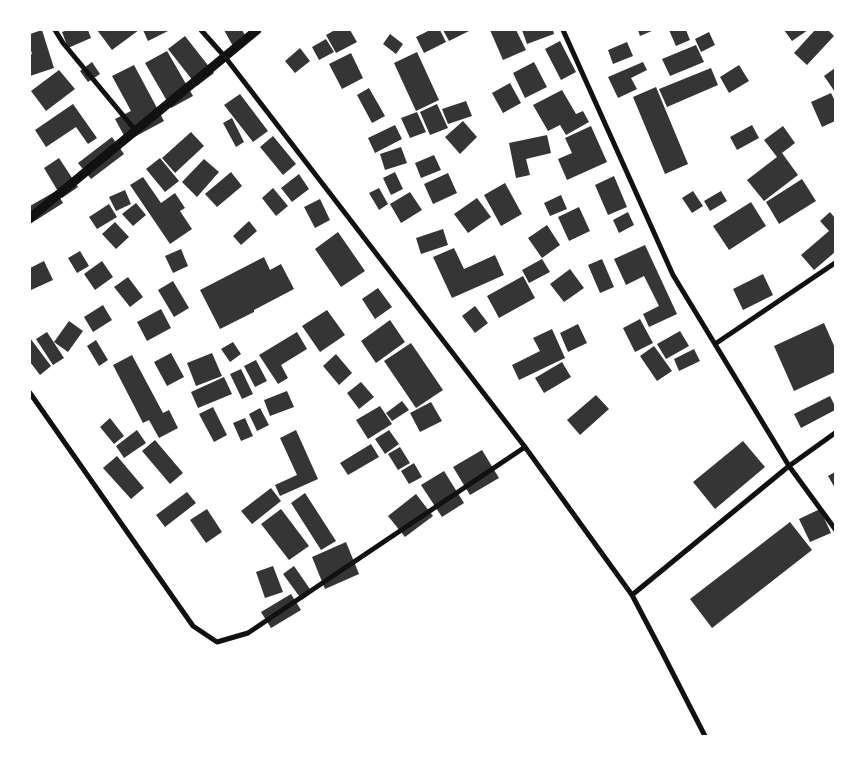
<!DOCTYPE html>
<style>
body{margin:0}
#map{position:relative;width:865px;height:766px;overflow:hidden;background:#fff;font-family:Literata,serif}
canvas{display:block}
.frame{position:absolute;inset:0;border:31px solid #fff;pointer-events:none}
</style>
<div id="map">
<canvas width="865" height="766"></canvas>
<div class="frame"></div>
</div>
<script>
const context = document.querySelector('canvas').getContext('2d');
context.lineJoin = 'round';
function paint(path, color) { context.fillStyle = color; context.fill(path, 'evenodd'); }
function trace(path, color, width, dash) { context.strokeStyle = color; context.lineWidth = width; context.lineCap = dash ? 'butt' : 'round'; context.setLineDash(dash || []); context.stroke(path); }
paint(new Path2D(`
 M42,30l12,38 -24,8v-21l2,-1 -2,-7v-13z
 M68,30h20l3,8 -23,10 -6,-16z
 M97,30h42l-27,20z
 M143,30h27l-22,11z
 M224,30h18l6,10 -14,8z
 M335,30h15l7,12 -21,11 -10,-18z
 M430,30h10l6,12 -22,11 -8,-16z
 M443,30h28l-22,11z
 M490,30h26l10,20 -23,10z
 M522,30h31l1,4 -27,10z
 M638,30h16l-14,6z
 M669,30h17l4,10 -14,6z
 M784,30h24l-16,11z
 M815,30h13l6,6 -27,29 -13,-12z
 M709,32l6,13 -14,7 -6,-13z
 M390,34l13,10 -7,10 -13,-10z
 M185,36l29,37 -17,13 -29,-37z
 M326,39l8,13 -15,8 -7,-13z
 M560,41l16,31 -15,8 -16,-31z
 M627,42l6,14 -20,8 -5,-14z
 M696,45l8,17 -34,14 -8,-17z
 M300,48l10,13 -15,12 -10,-12z
 M167,51l26,45 -22,12 -26,-45z
 M417,52l22,48 -23,11 -22,-48z
 M351,53l12,25 -21,11 -13,-25z
 M92,62l8,12 -12,8 -8,-11z
 M534,62l13,25 -22,11 -12,-25z
 M643,62l4,8 -16,8 6,11 -19,9 -10,-21z
 M134,65l30,56 -37,20 -12,-22 16,-8 -19,-35z
 M739,65l10,16 -20,12 -9,-16z
 M711,68l7,17 -51,22 -8,-18z
 M835,68v24l-11,-16z
 M59,70l16,19 -29,22 -15,-20z
 M510,83l11,20 -18,10 -11,-20z
 M656,87l32,77 -23,10 -32,-77z
 M369,88l16,28 -13,7 -15,-28z
 M562,90l14,24 7,-3 6,11 -23,13 -6,-10 -12,6 -15,-26z
 M831,93l4,8v20l-13,6 -11,-25z
 M240,94l28,37 -15,11 -29,-37z
 M466,101l6,15 -24,8 -6,-15z
 M73,104l24,34 -9,6 -12,-17 -30,20 -11,-17z
 M437,104l11,24 -18,7 -10,-23z
 M417,112l9,20 -16,6 -9,-20z
 M232,118l12,24 -8,5 -13,-24z
 M463,121l14,16 -17,17 -15,-17z
 M395,125l7,14 -27,14 -7,-15z
 M752,125l7,13 -22,12 -7,-13z
 M591,126l16,36 -40,18 -9,-21 14,-6 -7,-15z
 M783,126l12,17 -13,10 16,22 -34,26 -17,-21 30,-23 -13,-17z
 M191,132l13,14 -29,27 -13,-15z
 M547,135l4,18 -25,6 4,16 -14,3 -7,-35z
 M273,136l23,28 -13,11 -23,-28z
 M112,137l12,17 -33,25 -13,-16z
 M401,147l6,16 -22,7 -5,-16z
 M434,155l7,15 -20,8 -6,-15z
 M59,158l19,29 -16,11 -18,-30z
 M160,158l19,23 -14,11 -19,-23z
 M204,159l15,13 -22,25 -15,-15z
 M231,172l11,14 -25,21 -12,-13z
 M395,172l8,17 -12,6 -8,-17z
 M448,173l9,20 -24,11 -9,-20z
 M299,174l10,15 -17,13 -11,-14z
 M614,176l13,31 -19,8 -13,-30z
 M143,177l18,26 14,-10 10,15 -5,3 12,18 -22,15 -40,-59z
 M802,179l14,22 -37,23 -13,-22z
 M505,183l17,31 -21,12 -17,-31z
 M273,188l15,18 -12,10 -14,-18z
 M379,188l9,16 -9,6 -10,-17z
 M125,190l6,14 -15,7 -7,-14z
 M56,191l7,12 -33,21v-18z
 M693,191l10,15 -11,7 -10,-15z
 M721,191l6,10 -17,10 -6,-10z
 M410,192l12,18 -21,13 -11,-19z
 M561,195l6,14 -17,7 -6,-13z
 M477,198l14,19 -23,16 -14,-19z
 M320,199l10,21 -15,8 -11,-21z
 M751,202l15,24 -37,24 -16,-24z
 M136,203l10,12 -13,11 -11,-12z
 M109,204l8,13 -20,12 -8,-12z
 M579,207l11,24 -21,10 -11,-24z
 M628,212l6,13 -15,8 -6,-13z
 M830,212l5,6v34l-21,18 -13,-15 28,-24 -9,-10z
 M249,221l8,10 -16,14 -8,-9z
 M115,222l14,15 -13,12 -14,-15z
 M547,225l13,20 -18,13 -14,-20z
 M443,229l5,16 -27,9 -5,-16z
 M338,232l27,39 -24,16 -26,-38z
 M645,245l32,69 -28,13 -6,-13 16,-8 -15,-30 -18,9 -12,-26z
 M454,248l10,21 31,-14 9,20 -52,23 -19,-41z
 M181,249l7,17 -15,7 -8,-17z
 M80,251l9,15 -12,7 -9,-15z
 M264,257l6,13 11,-6 13,25 -40,21v2l-34,17 -20,-39z
 M542,259l8,13 -21,11 -7,-13z
 M602,259l12,28 -14,6 -12,-28z
 M44,261l9,19 -22,10 -1,-2v-20z
 M102,261l11,16 -18,13 -11,-16z
 M570,269l14,19 -20,14 -14,-18z
 M763,274l10,21 -30,15 -10,-21z
 M523,276l12,22 -36,20 -12,-22z
 M128,277l15,20 -13,10 -16,-20z
 M173,281l16,27 -15,9 -16,-27z
 M378,288l14,19 -17,12 -13,-20z
 M103,305l9,15 -19,12 -9,-15z
 M475,306l13,17 -13,10 -13,-17z
 M161,309l10,19 -24,13 -10,-19z
 M327,310l18,25 -25,17 -18,-26z
 M640,319l13,24 -18,9 -12,-24z
 M390,320l15,22 -29,21 -15,-22z
 M69,321l14,10 -15,21 -14,-10z
 M824,323l11,25v24l-41,19 -20,-45z
 M578,324l9,19 -19,9 -8,-19z
 M552,329l13,29 -46,22 -7,-15 28,-14 -7,-13z
 M680,331l9,15 -23,13 -9,-15z
 M47,332l17,26 -11,7 -17,-26z
 M297,332l10,17 -26,16 7,13 -10,6 -19,-29z
 M30,338l21,28 -11,9 -10,-13z
 M96,340l12,20 -9,6 -12,-20z
 M233,342l8,12 -11,8 -9,-13z
 M411,343l32,47 -27,18 -32,-47z
 M654,346l18,25 -15,10 -17,-25z
 M694,349l6,12 -21,10 -5,-12z
 M171,353l13,24 -17,9 -13,-24z
 M212,353l10,23 -26,10 -9,-23z
 M336,354l16,19 -13,12 -16,-19z
 M132,355l31,58 6,-3 9,18 -19,10 -10,-18 -6,3 -30,-58z
 M256,360l11,21 -12,6 -11,-21z
 M562,362l9,15 -27,16 -9,-15z
 M241,369l12,25 -11,5 -12,-25z
 M224,377l8,17 -34,14 -7,-16z
 M361,382l13,15 -15,12 -12,-16z
 M287,391l7,16 -24,9 -6,-16z
 M596,395l13,14 -29,26 -13,-15z
 M830,396l5,10v4l-34,18 -7,-14z
 M402,401l7,9 -17,11 -6,-8z
 M431,402l11,19 -22,11 -10,-19z
 M380,406l12,18 -24,15 -12,-19z
 M213,407l14,28 -13,7 -15,-28z
 M260,408l9,17 -12,6 -8,-17z
 M110,418l14,18 -10,8 -14,-17z
 M245,418l8,18 -12,5 -8,-18z
 M137,430l9,13 -22,15 -8,-12z
 M296,430l22,49 -38,17 -5,-11 22,-10 -17,-37z
 M389,430l10,14 -14,10 -10,-15z
 M155,440l28,33 -13,11 -28,-33z
 M743,441l22,26 -50,42 -22,-27z
 M371,444l8,13 -31,18 -8,-12z
 M400,447l10,16 -12,7 -10,-16z
 M482,450l17,28 -29,17 -17,-28z
 M117,456l27,32 -13,11 -28,-31z
 M414,463l8,14 -13,7 -8,-13z
 M444,471l20,32 -22,14 -21,-32z
 M835,472v16l-7,-12z
 M271,488l10,13 -29,23 -11,-13z
 M187,492l9,11 -31,24 -9,-12z
 M305,493l31,48 -15,9 -30,-47z
 M416,494l17,22 -28,21 -17,-21z
 M207,509l15,23 -16,11 -16,-23z
 M281,509l28,37 -20,14 -28,-36z
 M820,509l11,24 -21,9 -11,-23z
 M790,522l22,28 -100,78 -22,-29z
 M346,542l13,32 -34,15 -13,-32z
 M273,566l10,26 -18,6 -9,-26z
 M294,566l18,26 -10,8 -19,-26z
 M291,594l10,16 -30,18 -10,-16z`), '#353535');
trace(new Path2D(`
 M55,30l8,13 73,88
 M201,30l24,27 300,390 107,148 31,59 42,82
 M563,30l110,245 116,191 46,63
 M715,344l120,-81
 M30,393l163,233 24,16 31,-9 277,-186
 M632,595l157,-129 46,-33`), '#111', 5);
trace(new Path2D(`
 M30,218l227,-188`), '#111', 9);
</script>
